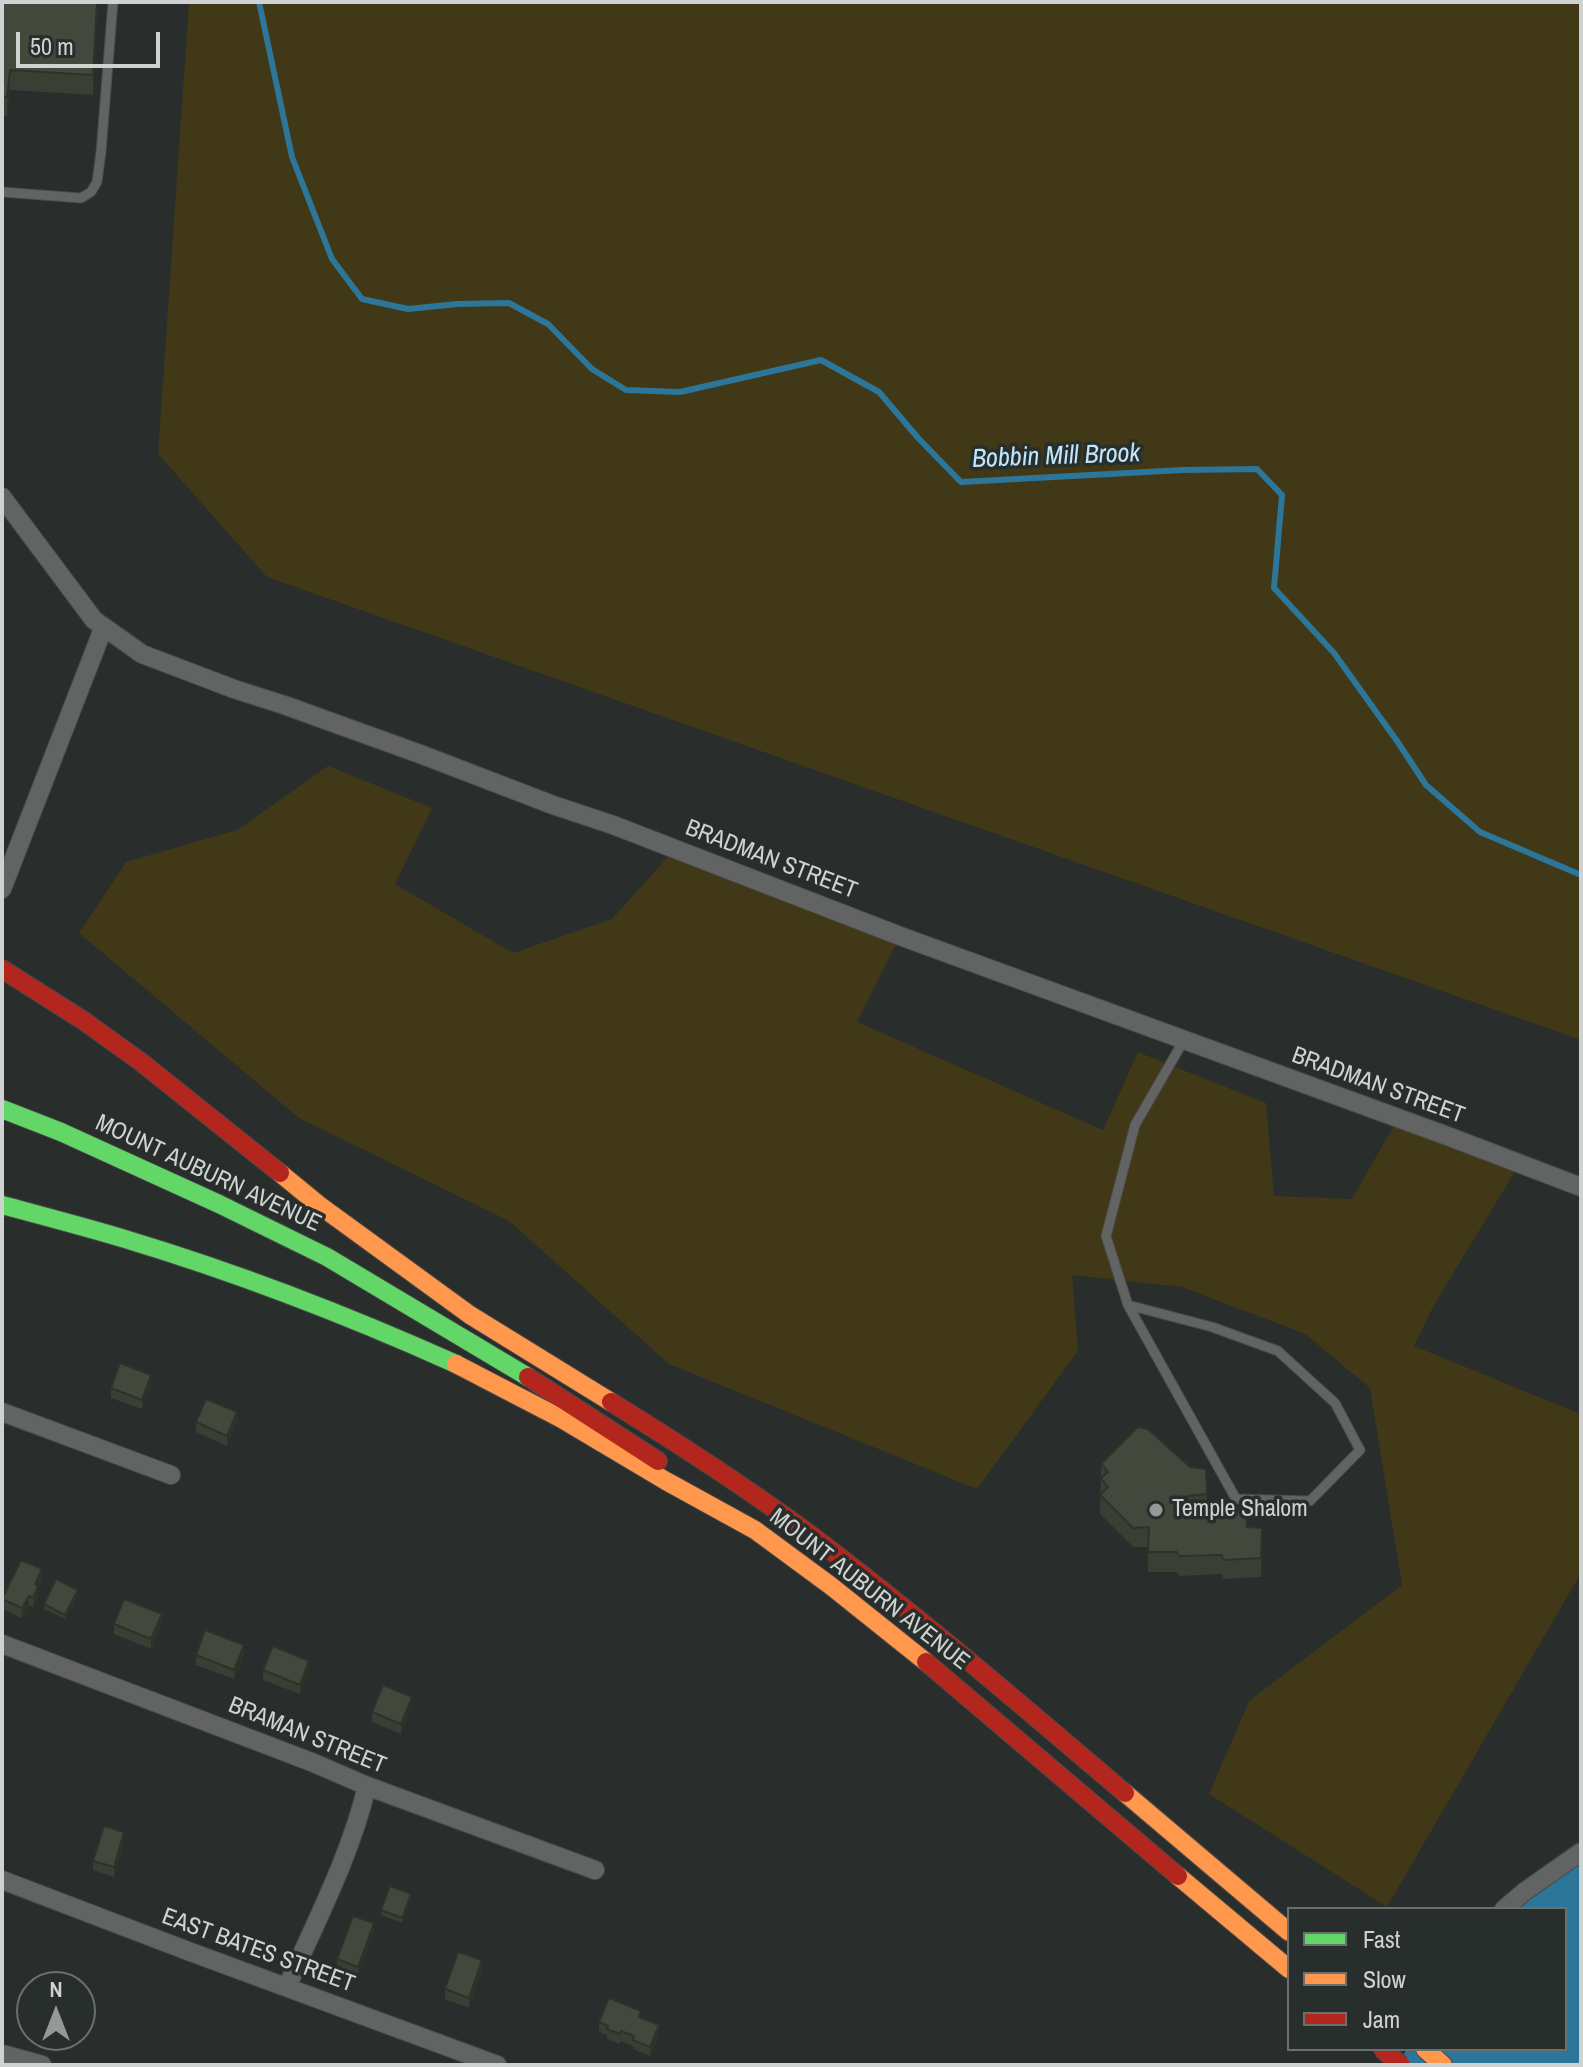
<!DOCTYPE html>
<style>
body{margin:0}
#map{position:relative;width:1583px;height:2067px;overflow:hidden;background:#292d2b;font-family:"Archivo Narrow",sans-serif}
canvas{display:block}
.frame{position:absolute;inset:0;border:4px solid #ced2d0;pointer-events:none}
.legend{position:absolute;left:1287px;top:1907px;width:280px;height:144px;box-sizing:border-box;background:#282e2b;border:2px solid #6a706d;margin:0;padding:10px 14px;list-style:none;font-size:24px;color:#ced2d0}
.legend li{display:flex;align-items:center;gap:16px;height:40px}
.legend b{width:40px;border:2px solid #6a706d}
.north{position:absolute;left:16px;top:1971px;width:80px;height:80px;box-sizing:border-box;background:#282e2b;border:2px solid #6a706d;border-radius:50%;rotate:0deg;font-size:22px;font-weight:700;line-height:32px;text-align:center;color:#ced2d0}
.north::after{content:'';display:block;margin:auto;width:28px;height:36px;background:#949896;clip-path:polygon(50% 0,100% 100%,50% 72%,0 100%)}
.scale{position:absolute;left:16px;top:32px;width:144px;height:36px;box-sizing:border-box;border:4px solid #ced2d0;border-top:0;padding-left:10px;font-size:24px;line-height:28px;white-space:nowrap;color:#ced2d0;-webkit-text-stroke:6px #282e2b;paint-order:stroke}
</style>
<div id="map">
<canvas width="1583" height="2067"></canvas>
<div class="frame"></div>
<ul class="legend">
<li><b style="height:10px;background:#63d668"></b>Fast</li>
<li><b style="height:10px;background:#ff974d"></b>Slow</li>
<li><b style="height:10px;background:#b3261e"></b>Jam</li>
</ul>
<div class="north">N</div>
<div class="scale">50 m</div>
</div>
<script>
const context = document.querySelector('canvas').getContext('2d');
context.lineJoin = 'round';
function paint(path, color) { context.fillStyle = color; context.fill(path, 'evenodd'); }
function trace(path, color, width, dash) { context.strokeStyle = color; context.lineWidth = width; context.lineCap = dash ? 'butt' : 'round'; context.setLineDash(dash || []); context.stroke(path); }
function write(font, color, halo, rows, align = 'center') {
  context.font = font + ' "Archivo Narrow",sans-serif'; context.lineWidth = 7; context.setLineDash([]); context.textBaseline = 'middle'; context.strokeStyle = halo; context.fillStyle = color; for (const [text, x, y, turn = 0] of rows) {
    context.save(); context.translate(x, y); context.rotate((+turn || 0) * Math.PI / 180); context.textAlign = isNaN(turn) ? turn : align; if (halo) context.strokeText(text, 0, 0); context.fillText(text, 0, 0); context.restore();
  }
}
paint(new Path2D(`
 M189,2h1392v38l-2,1 2,7v992l-1314,-463 -109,-123z
 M328,766l104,42 -37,76 118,69 99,-34 62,-69 226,86 -43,86 246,108 35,-78 128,51 8,93 78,3 45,-79 122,45 -85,140 -20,41 167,68v159l-194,334 -178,-113 40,-93 153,-116 -32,-197 -65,-54 -123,-47 -110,-12 6,76 -101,138 -308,-125 -160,-143 -210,-103 -220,-185 47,-71 111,-32z`), '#403816');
paint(new Path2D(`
 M1581,1859v206h-184l10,-16h158v-140h-48z`), '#2c769a');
trace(new Path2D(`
 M259,2l33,155 40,102 30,40 46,10 49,-5 52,-1 39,21 44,45 34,21 54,2 141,-32 58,32 40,47 42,43 222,-12 74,-1 25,26 -8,93 60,65 63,88 29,44 54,47 101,43`), '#2c769a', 6);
const lane = new Path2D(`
 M2,192l79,6 10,-6 6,-10 4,-30 12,-150
 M1128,1305l108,194 74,2 50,-51 -25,-47 -57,-52 -66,-24 -84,-22 -22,-69 29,-111 49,-85`);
const street = new Path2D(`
 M2,497l92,123 48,34 92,35 50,16 136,49 133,51 60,20 287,111 550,201 131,50
 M2,889l101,-260
 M2,1412l169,63
 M2,1644l312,119 53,23 228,84
 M2,1880l186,71 309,114
 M1504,1909l20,-17 57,-40
 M287,1987c29,-66 63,-130 80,-201
 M2,2054l40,11`);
const fast = new Path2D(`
 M2,1109l59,23 158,72 108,53 201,120
 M2,1205c41,11 83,22 123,34 113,34 224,77 331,125`);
const slow = new Path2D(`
 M280,1173l39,32 151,110 141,87
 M456,1364l104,54 106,63 89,49 76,56 95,76
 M1125,1793l164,139
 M1178,1876l111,93
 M1425,2049l18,16`);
const jam = new Path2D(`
 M2,969l82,52 57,41 139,111
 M528,1377l130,84
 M611,1402c65,40 131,83 193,128 111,83 216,174 321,263
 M926,1662l252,214`);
trace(lane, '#484a49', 11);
trace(street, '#484a49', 20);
trace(fast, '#484a49', 20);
trace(slow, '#484a49', 20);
trace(jam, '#484a49', 20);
trace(lane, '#626463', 9);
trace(street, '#626463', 18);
trace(fast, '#63d668', 18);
trace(slow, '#ff974d', 18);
trace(jam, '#b3261e', 18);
const jamBridge = new Path2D(`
 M1382,2049l19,16`);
trace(jamBridge, '#484a49', 20, []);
trace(jamBridge, '#b3261e', 18);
paint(new Path2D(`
 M2,2h96l-5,93 -83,-5 -3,26h-5z
 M151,1384l-9,25 -31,-11v-10z
 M196,1422h41l-10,24 -31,-14z
 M1101,1464l105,5 1,35 18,7 22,16 15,1 -1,49 -38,2 -1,-5 -43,2 -2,-4h-29v-25h-15l-33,-33z
 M42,1579l-4,8v9l-5,11 -4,-1 -7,12 -20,-9v-10z
 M78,1595l-13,24 -21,-10v-5z
 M114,1624h48l-11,25 -37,-15z
 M196,1655h48l-10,24 -38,-14z
 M263,1670l46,1 -9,23 -37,-14z
 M412,1707l-11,27 -29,-12v-10z
 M124,1842l-10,35 -21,-7v-9z
 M411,1899l-9,24 -21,-8v-5z
 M374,1933l-16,43 -21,-7v-10z
 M482,1970l-13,38 -24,-9v-10z
 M641,2018l18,17 -9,21 -17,-7v-3l-12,-5 -1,3 -13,-5v-4l-8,-3v-10z`), '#393f34');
paint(new Path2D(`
 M97,2h1l-5,93v-20z
 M10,70v20l-3,26v-19z
 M151,1375v9l-9,25v-9z
 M237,1412v10l-10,24v-10z
 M42,1569v10l-4,8v9l-5,11 2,-23z
 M78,1590v5l-13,24v-4z
 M29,1596v10l-7,12v-10z
 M162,1614v10l-11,25v-10z
 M244,1645v10l-10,24v-9z
 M309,1661v10l-9,23v-9z
 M412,1697v10l-11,27v-10z
 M124,1832v10l-10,35v-10z
 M411,1894v5l-9,24v-5z
 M374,1923v10l-16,43v-9z
 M482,1960v10l-13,38v-10z
 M659,2025v10l-9,21v-9z`), '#2e332a');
const building = new Path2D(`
 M2,2h95l-4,73 -83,-5 -3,27h-5z
 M120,1363l31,12 -9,25 -31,-12z
 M206,1399l31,13 -10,24 -31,-14z
 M1138,1427l10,2 42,38 16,2 1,25 -20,2v8h38l-1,7 22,-2 1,18 15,1 -1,30 -38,2 -1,-5 -43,1 -2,-4h-29l1,-25 -16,1 -33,-33 8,-8 -7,-9 7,-6 -7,-8z
 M21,1560l21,9 -7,15 3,2 -5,12 -4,-2 -7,12 -20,-9z
 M56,1579l22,11 -13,25 -21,-11z
 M124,1599l38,15 -11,25 -37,-15z
 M205,1630l39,15 -10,25 -38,-15z
 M273,1646l36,15 -9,24 -37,-15z
 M383,1685l29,12 -11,27 -29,-12z
 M104,1826l20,6 -10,35 -21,-6z
 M390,1886l21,8 -9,24 -21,-8z
 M353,1916l21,7 -16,44 -21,-8z
 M458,1952l24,8 -13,38 -24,-9z
 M609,1998l32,13 -2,6 20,8 -9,22 -17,-7 1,-4 -13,-5 -1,3 -13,-5 1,-3 -9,-4z`);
paint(building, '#42493c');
trace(building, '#2e332a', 2);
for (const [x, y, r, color] of [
 [1156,1510,8,"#949896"]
]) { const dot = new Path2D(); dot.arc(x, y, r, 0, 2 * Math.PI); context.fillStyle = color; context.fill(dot); trace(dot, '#282e2b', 3); }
write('24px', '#ced2d0', '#282e2b', [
 ["BRADMAN STREET",771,860,21],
 ["BRADMAN STREET",1378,1086,20],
 ["MOUNT AUBURN AVENUE",208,1174,25],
 ["MOUNT AUBURN AVENUE",869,1590,38],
 ["BRAMAN STREET",307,1736,22],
 ["EAST BATES STREET",258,1951,20]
]);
write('24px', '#ced2d0', '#282e2b', [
 ["Temple Shalom",1172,1510]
], 'left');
write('italic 26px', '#c0e7fe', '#282e2b', [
 ["Bobbin Mill Brook",1056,457,-2]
]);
</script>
